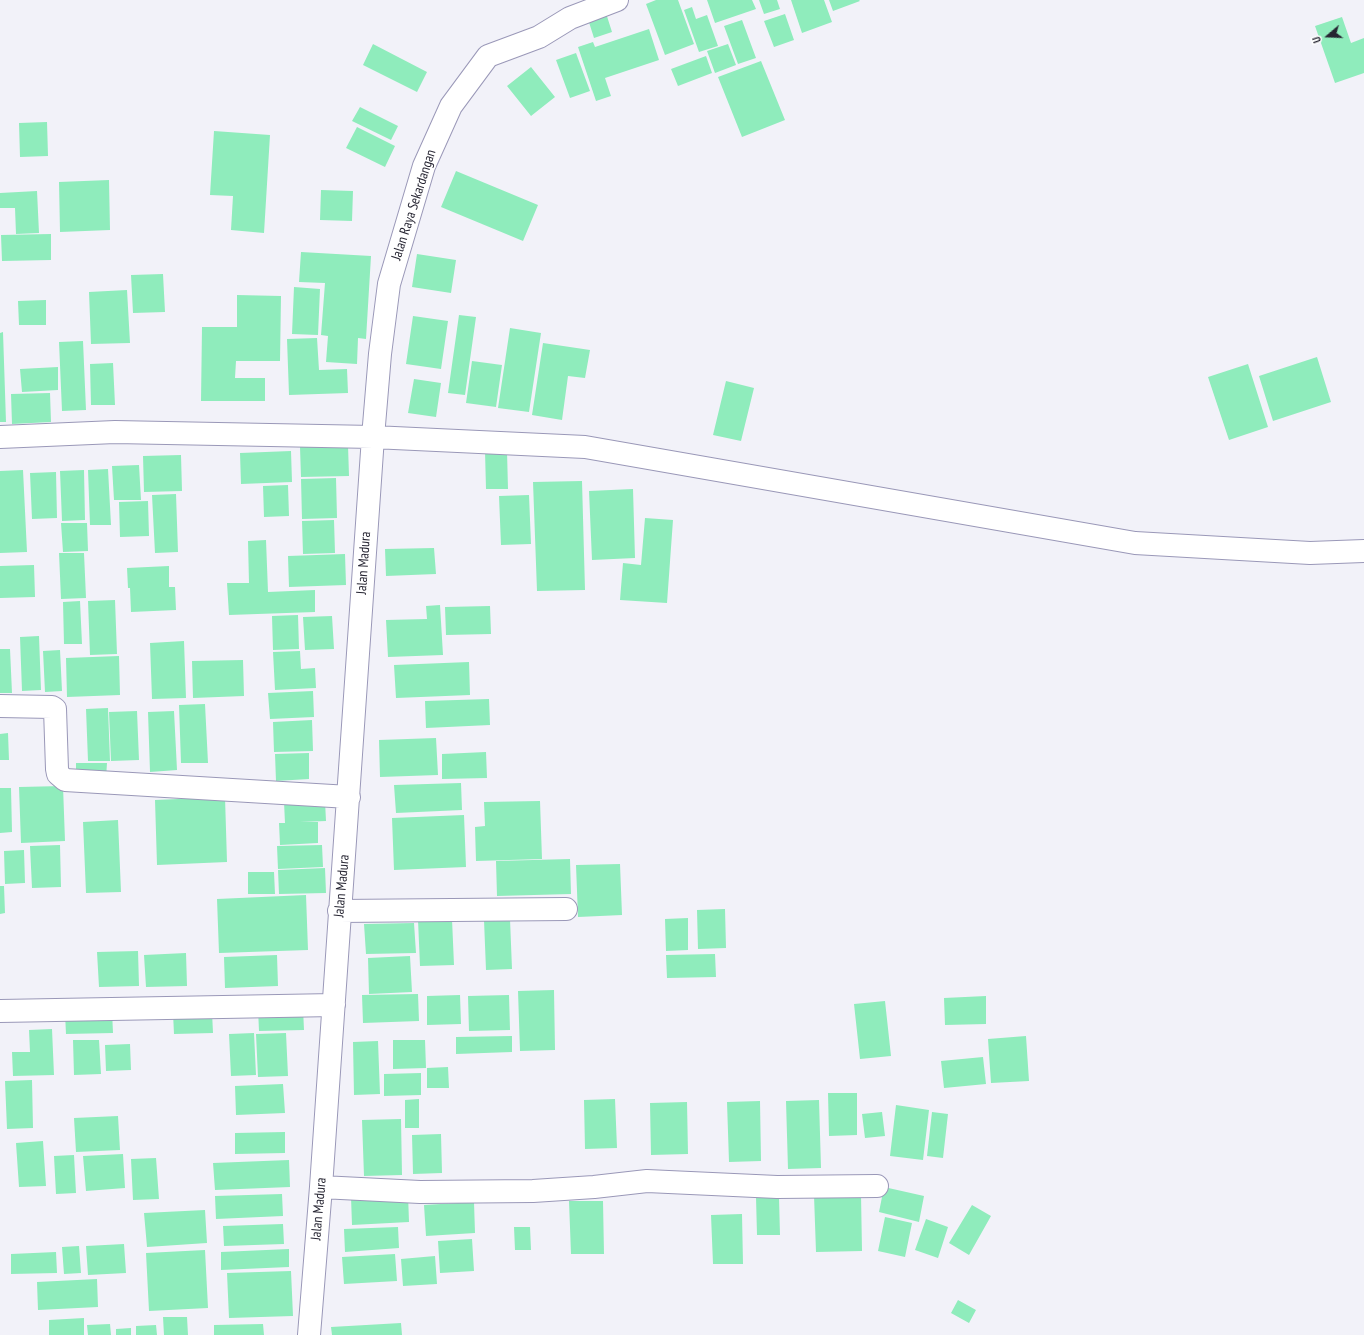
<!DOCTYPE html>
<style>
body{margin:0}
#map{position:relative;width:1364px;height:1335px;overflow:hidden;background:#f2f2f9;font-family:"PT Sans Narrow",sans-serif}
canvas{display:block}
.north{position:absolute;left:1308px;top:16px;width:40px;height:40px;-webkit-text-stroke:3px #fff;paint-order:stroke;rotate:251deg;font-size:11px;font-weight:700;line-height:16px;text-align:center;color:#262532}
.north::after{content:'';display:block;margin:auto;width:14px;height:18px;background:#262532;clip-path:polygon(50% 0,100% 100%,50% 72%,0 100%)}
</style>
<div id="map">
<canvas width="1364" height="1335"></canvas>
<div class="north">U</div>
</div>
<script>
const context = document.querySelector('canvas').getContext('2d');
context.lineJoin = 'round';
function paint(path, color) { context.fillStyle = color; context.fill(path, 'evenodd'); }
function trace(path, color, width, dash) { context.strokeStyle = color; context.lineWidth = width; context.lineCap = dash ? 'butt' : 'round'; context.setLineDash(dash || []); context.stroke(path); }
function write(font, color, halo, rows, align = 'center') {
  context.font = font + ' "PT Sans Narrow",sans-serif'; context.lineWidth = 3.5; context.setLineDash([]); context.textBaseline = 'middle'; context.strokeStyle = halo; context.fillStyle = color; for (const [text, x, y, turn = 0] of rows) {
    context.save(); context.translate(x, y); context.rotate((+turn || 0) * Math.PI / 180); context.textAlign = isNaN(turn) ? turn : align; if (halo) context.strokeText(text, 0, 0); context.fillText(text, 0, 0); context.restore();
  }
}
paint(new Path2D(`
 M656,0h22l16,44 -29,11 -19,-51z
 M707,0h45l4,9 -41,14z
 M759,0h18l3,9 -16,5z
 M791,0h33l8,22 -30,11z
 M829,0h30l1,1 -27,10z
 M692,7l4,12 11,-4 11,31 -19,6 -15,-42z
 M605,10l7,22 -18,6 -7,-22z
 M785,14l9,26 -20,7 -10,-26z
 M1342,17l9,26 13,-5v35l-29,10 -20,-57z
 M742,20l14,38 -18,6 -14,-38z
 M649,29l10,31 -54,18 6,18 -15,5 -18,-54 15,-5 2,5z
 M373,44l54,28 -10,20 -54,-27z
 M728,44l8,21 -21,8 -8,-22z
 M576,53l14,38 -20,7 -14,-38z
 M706,56l6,17 -34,13 -7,-17z
 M761,61l24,59 -43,17 -24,-60z
 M531,67l24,30 -24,19 -24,-30z
 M360,107l38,19 -7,14 -39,-19z
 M47,122l1,34 -28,1 -1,-34z
 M357,127l38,19 -10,21 -39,-19z
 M214,131l56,4 -6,98 -33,-3 2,-34 -23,-1z
 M456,171l82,34 -15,36 -82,-34z
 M109,180l1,50 -50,2 -1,-50z
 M321,190l32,1 -1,30 -32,-1z
 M37,191l2,42 -23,1 -1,-26h-15v-15z
 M51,234v26l-49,1 -1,-26z
 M301,252l70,4 -5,83 -8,-1 -1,26 -31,-2 2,-26 -7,-1 4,-52 -26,-1z
 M417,254l39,6 -5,33 -39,-6z
 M163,274l2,38 -32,1 -2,-38z
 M294,287l26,2 -2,46 -26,-1z
 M127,290l3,53 -39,1 -2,-52z
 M237,295l44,1 -1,65h-44l-1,17h30v23h-64l1,-74h35z
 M46,300v25h-27l-1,-24z
 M459,315l17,2 -11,78 -17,-2z
 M413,316l35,5 -7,48 -35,-5z
 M510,328l31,5 -12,79 -31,-4z
 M3,332l3,90h-6v-89z
 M317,338l2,32 28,-1 1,24 -59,2 -2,-56z
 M83,341l3,69 -24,1 -3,-69z
 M543,343l47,7 -5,28 -17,-2 -6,44 -30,-5z
 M1317,357l14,45 -58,19 -14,-45z
 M472,361l30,4 -6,42 -30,-4z
 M113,363l2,42h-24l-1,-41z
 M1248,364l20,63 -39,13 -21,-63z
 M58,367v23l-36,2 -2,-23z
 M414,379l27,4 -5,34 -28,-4z
 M726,381l28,7 -13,53 -28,-6z
 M50,393l1,29 -39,2 -1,-30z
 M348,445l1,31 -48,1 -1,-30z
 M291,451l1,31 -51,2 -1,-31z
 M485,451h22l1,38h-22z
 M181,455l1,36 -38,1 -1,-36z
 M139,465l2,35h-27l-2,-34z
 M108,469l3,56h-21l-2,-55z
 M23,470l4,82 -27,1v-82z
 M84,470l1,50 -23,1 -2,-50z
 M56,472l1,46 -25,1 -2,-46z
 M336,478l1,40 -35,1 -1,-40z
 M582,481l3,109 -48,1 -4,-109z
 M288,485l1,31 -25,1 -1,-31z
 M633,489l2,69 -43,2 -3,-69z
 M176,494l2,58 -23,1 -3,-58z
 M529,495l2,49 -30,1 -2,-49z
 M148,501l1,35 -29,1 -1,-35z
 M645,518l28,2 -6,83 -47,-3 3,-37 18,2z
 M334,520l1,33 -32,1 -1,-33z
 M61,523h26l1,28 -25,1z
 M266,540l2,52 47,-2v22l-86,3 -2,-32h22l-1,-42z
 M434,548l2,26 -50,2 -1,-27z
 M59,553h25l2,45 -25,1z
 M345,554l1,31 -57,2 -1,-31z
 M34,565l1,32 -35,1v-32z
 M169,566v21h6l1,23 -45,2 -1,-24h-2l-1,-20z
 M115,600l2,54 -27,1 -2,-54z
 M80,601l2,43h-18l-1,-42z
 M440,605l3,50 -55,2 -2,-37 41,-1 -1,-13z
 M490,606l1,28 -45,1 -1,-28z
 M298,615l1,34 -26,1 -1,-34z
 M332,616l2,33 -29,1 -2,-33z
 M39,636l2,54 -19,1 -2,-54z
 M184,641l2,57 -34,1 -2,-56z
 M0,649h10l2,44h-12z
 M60,650l2,41 -17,1 -2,-41z
 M300,651l1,18 14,-1 1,20 -41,2 -2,-38z
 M119,656l1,39 -53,2 -1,-39z
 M243,660l1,36 -51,2 -1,-37z
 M469,662l1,33 -74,3 -2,-33z
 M313,691l1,26 -44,2 -2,-26z
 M489,699l1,26 -64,3 -1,-27z
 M205,704l3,59h-27l-2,-58z
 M108,708l2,53h-22l-2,-52z
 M137,711l2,49 -28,1 -2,-49z
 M174,711l3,59 -27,2 -2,-60z
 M312,720l1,31 -39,1 -1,-30z
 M8,733l1,27h-9v-26z
 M436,738l2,37 -58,2 -1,-37z
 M486,752l1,26 -45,1v-25z
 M309,753v26l-33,2 -1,-27z
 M76,763h31l-1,15h-30z
 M461,783l1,27 -66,3 -2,-28z
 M63,786l2,55 -44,2 -2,-56z
 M0,788h11l1,44 -12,1z
 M225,797l2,65 -70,3 -2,-65z
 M325,801l1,20 -26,1h18v21l-38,2 -1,-22h6l-1,-21z
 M540,801l2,58 -66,2 -1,-34 10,-1 -1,-24z
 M464,815l2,52 -72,3 -2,-52z
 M118,820l3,72 -35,1 -3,-71z
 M60,845l1,42 -29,1 -2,-42z
 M322,845l1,22 -45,2 -1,-23z
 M24,850l1,33 -20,1 -1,-33z
 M570,859l1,35 -74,2 -1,-35z
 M620,864l2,51 -44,2 -2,-52z
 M325,868l1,25 -47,1 -1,-24z
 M248,872h26l1,22h-27z
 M0,886h4l1,27 -5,1z
 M306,895l2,55 -89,3 -2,-54z
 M725,909l1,39 -28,1 -1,-39z
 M688,918v32l-22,1 -1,-32z
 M452,919l2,46 -34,1 -2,-46z
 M510,919l2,50 -26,1 -2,-50z
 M414,923l2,30 -50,1 -2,-30z
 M138,951l1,35 -40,1 -2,-35z
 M186,953l1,33 -41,1 -2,-32z
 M715,954l1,23 -49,1 -1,-23z
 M277,955l1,31 -53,2 -1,-31z
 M410,956l2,36 -43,2 -1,-36z
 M554,990l1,60 -35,1 -2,-60z
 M418,994l1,27 -56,2 -1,-28z
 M460,995l1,29 -34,1v-29z
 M509,995l1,35 -41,1 -1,-35z
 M986,996v28l-41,1 -1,-27z
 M885,1001l6,55 -31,3 -6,-55z
 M303,1008l1,22 -45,1 -1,-22z
 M112,1011l1,22 -47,1 -1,-21z
 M212,1012l1,21 -39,1 -1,-21z
 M52,1029l2,46 -41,1 -1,-24h18l-1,-22z
 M254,1033l2,42 -25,1 -2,-42z
 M286,1033l2,43 -30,1 -2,-43z
 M512,1036v16l-56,2v-17z
 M1026,1036l3,45 -38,2 -3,-44z
 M73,1040h26l2,34 -27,1z
 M393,1040h32l1,28 -33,1z
 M378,1041l2,53 -26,1 -1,-53z
 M130,1044l1,26 -25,1 -1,-26z
 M983,1057l3,27 -42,4 -3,-27z
 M448,1067l1,21h-22v-20z
 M421,1073v22l-37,1v-22z
 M32,1080l1,48 -26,1 -2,-48z
 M283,1084l2,29 -49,2 -1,-29z
 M828,1093h29v42l-28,1z
 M419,1099v29h-14v-28z
 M615,1099l2,49 -32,1 -1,-49z
 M819,1100l2,68 -33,1 -2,-68z
 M760,1101l1,60 -32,1 -2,-60z
 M687,1102l1,52 -37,1 -1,-52z
 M896,1105l33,5 -6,50 -33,-4z
 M882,1112l3,24 -20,2 -3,-24z
 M932,1112l16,2 -5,44 -16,-2z
 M118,1116l2,34 -44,2 -2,-34z
 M401,1119l1,56 -38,1 -2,-56z
 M285,1132v21l-50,1v-21z
 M441,1134l1,39 -29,1 -1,-39z
 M43,1141l3,45 -27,1 -3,-44z
 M123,1154l2,34 -39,3 -3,-35z
 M74,1155l2,38 -20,1 -2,-38z
 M156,1158l3,41 -26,1 -2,-41z
 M289,1160l1,27 -75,3 -2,-27z
 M884,1187l40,9 -5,26 -40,-10z
 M282,1194l1,22 -67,3 -1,-23z
 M408,1194l1,28 -57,3 -1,-28z
 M861,1194l1,57 -46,1 -2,-57z
 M756,1197h23l1,38h-23z
 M569,1201h34l1,53h-33z
 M474,1202l1,31 -49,3 -2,-31z
 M972,1205l19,11 -22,39 -20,-12z
 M205,1210l2,33 -60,4 -3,-34z
 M742,1214l1,50h-30l-2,-49z
 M885,1217l27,6 -7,34 -27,-6z
 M926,1219l22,8 -10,31 -23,-8z
 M283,1224l1,20 -60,2 -1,-20z
 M398,1227l1,21 -54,4 -1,-23z
 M514,1227h16l1,23h-16z
 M472,1239l2,32 -34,2 -2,-32z
 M124,1244l2,29 -38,2 -2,-29z
 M79,1246l2,27 -17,1 -2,-27z
 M289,1249v18l-68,3v-18z
 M205,1250l3,58 -59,3 -3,-58z
 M56,1252l1,21 -46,1v-20z
 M395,1254l2,27 -53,3 -2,-27z
 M435,1256l2,28 -34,2 -2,-27z
 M291,1271l2,45 -64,2 -2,-45z
 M97,1279l1,28 -60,3 -1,-28z
 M958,1300l18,10 -7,13 -18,-10z
 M163,1317h24l1,18h-24z
 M84,1318v17h-35v-15z
 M401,1323l1,12h-70l-1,-8z
 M110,1324l1,11h-23l-1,-10z
 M263,1324l1,11h-50v-10z
 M156,1325l1,10h-21v-9z
 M131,1328v7h-15v-6z`), '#8fecbc');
const minor = new Path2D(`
 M0,437l115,-5 258,5 212,10 550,96 175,10 54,-2
 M0,706l52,1 3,2 2,60 1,5 7,6 284,17
 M339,911l227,-2
 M0,1011l334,-6
 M321,1187l99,5 113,-1 61,-4 53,-6 130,6 100,-1
 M309,1335l12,-148 52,-750 7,-83 9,-70 35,-118 27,-60 37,-50 51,-19 31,-19 47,-18`);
trace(minor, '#9a98b8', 24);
trace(minor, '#fff', 22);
write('14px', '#262532', '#fff', [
 ["Jalan Raya Sekardangan",414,205,-72],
 ["Jalan Madura",364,563,-86],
 ["Jalan Madura",342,886,-85],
 ["Jalan Madura",319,1209,-85]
]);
</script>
